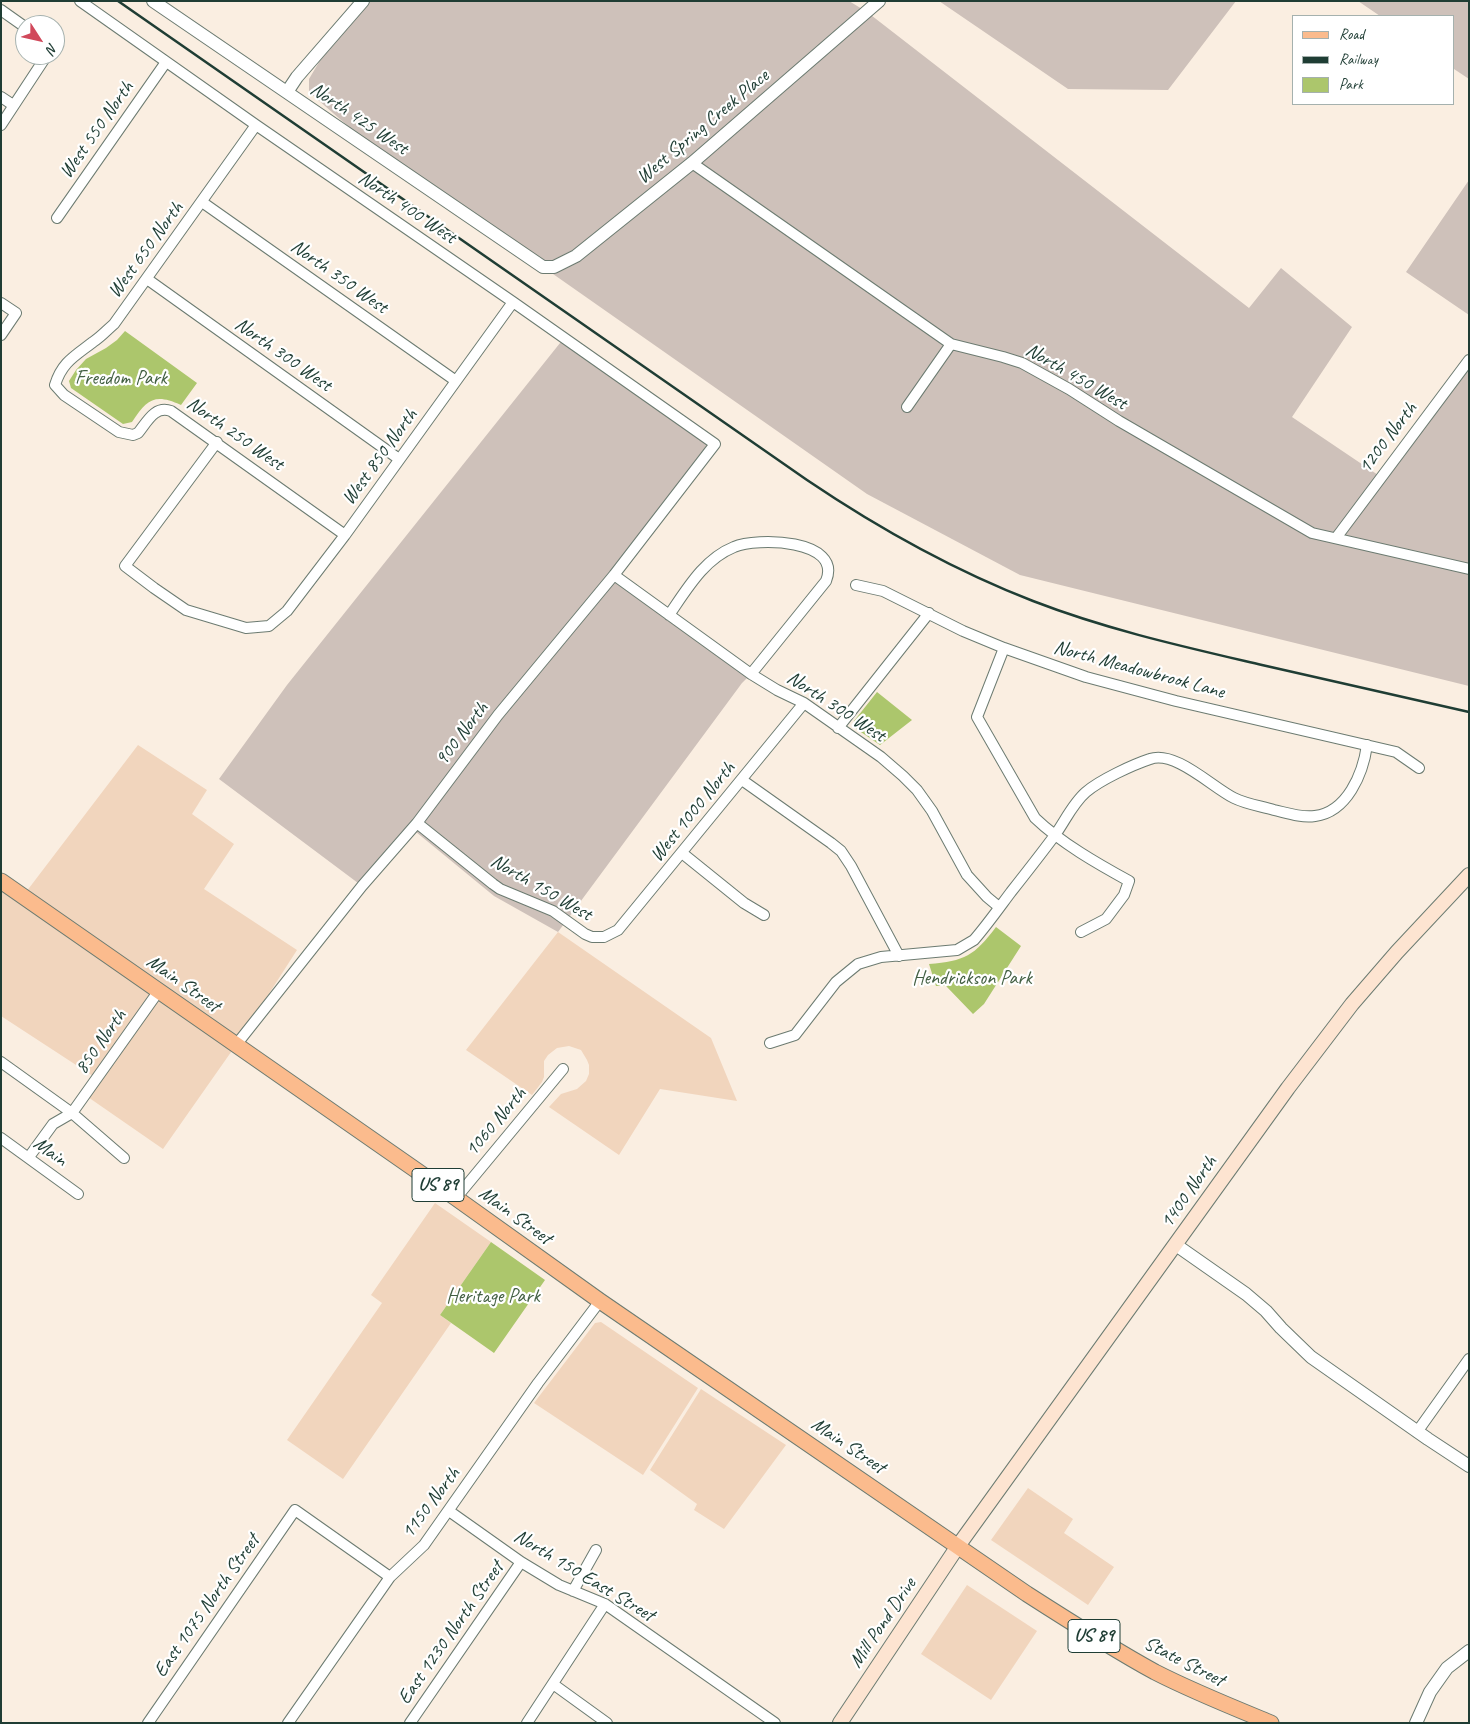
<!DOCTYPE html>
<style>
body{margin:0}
#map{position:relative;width:1470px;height:1724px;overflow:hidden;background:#faeee1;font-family:Caveat,sans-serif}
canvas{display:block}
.frame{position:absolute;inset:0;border:2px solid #1f3d34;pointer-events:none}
.legend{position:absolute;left:1292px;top:15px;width:162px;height:90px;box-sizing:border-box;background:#fff;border:1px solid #a5b1ae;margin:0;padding:6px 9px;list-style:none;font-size:15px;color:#1f3d34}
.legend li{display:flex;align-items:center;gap:10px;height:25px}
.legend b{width:25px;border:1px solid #a5b1ae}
.north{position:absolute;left:15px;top:15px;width:50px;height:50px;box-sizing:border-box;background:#fff;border:1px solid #a5b1ae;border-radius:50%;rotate:125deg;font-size:14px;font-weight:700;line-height:20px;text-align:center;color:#1f3d34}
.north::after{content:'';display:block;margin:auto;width:18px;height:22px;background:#d1495b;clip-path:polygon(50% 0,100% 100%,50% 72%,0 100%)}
</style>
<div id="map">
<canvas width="1470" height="1724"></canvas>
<div class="frame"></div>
<ul class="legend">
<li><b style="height:6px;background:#fbbb8d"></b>Road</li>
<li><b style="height:6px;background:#1f3d34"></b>Railway</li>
<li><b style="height:14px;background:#acc66c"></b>Park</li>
</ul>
<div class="north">N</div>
</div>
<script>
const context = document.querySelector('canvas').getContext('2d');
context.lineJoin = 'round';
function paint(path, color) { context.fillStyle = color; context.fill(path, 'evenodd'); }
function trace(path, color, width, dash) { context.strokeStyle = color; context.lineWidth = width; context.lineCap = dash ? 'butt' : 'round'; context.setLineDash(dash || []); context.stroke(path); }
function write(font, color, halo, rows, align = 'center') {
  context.font = font + ' Caveat,sans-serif'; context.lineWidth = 4.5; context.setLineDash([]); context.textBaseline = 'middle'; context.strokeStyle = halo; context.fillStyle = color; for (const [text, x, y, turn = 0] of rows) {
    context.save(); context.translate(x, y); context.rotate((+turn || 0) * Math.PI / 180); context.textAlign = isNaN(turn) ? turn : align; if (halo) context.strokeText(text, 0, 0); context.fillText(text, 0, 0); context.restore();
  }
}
paint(new Path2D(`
 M138,745l69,45 -15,24 42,30 -30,45 93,61 -61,95 -73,104 -78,-54 11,-17 -95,-62v-135l22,15z
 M558,932l153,106 26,63 -77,-12 -41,66 -70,-48 12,-13 16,-5 9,-8 3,-7v-9l-2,-5 -6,-10 -12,-4 -12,2 -9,7 -4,6v16l-2,5 -10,13 -66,-45z
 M435,1203l56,39 -51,73 11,8 -108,156 -56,-39 95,-137 -11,-8z
 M601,1322l97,66 -55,87 -109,-72 61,-80z
 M701,1389l85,56 -62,84 -30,-19 3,-6 -47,-34z
 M1028,1488l45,31 -9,14 50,34 -26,38 -97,-65z
 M967,1585l70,46 -46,69 -70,-46z`), '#f1d5bd');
paint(new Path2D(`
 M363,1h486l18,11 382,296 32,-40 71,59 -60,90 89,60 88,-118v327l-449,-111 -153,-81 -391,-274 -87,-58 -80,-70v-13l28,-47z
 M939,1h297l-68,89 -100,-1z
 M1358,1h111v78l-15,-10v-53h-74z
 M1469,180v135l-63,-43z
 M564,338l151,106 -101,131 137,99 -9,9 -184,249 -64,-36 -78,-64 -54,54 -143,-107 68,-94z`), '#cec1ba');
paint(new Path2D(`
 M125,331l72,52 -16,22c-26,-12 -34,-6 -49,17l-9,2 -52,-36 -2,-7 7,-11 10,-11 20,-11 11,-8z
 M877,692l35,28 -32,25 -25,-17 -1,-7z
 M996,927l25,19 -37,58 -11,10 -27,-28h-10l-7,-22c36,-3 45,-8 67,-37z
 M491,1242l54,38 -51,73 -54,-38z`), '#acc66c');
const minor = new Path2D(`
 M80,1l176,124 257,177 202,142 -101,131 -116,140 -81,108 -55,63 -126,159
 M1,10l24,17
 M1,97l12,8
 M1,125l46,-70
 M256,125l-142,199c-7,6 -13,13 -21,18 -18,14 -31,20 -38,43l9,10 55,37 14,3 5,-2c9,-11 17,-28 33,-22l174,124
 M692,163l259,181 52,13 19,6 47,26 50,32 193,112 157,36
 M202,202l254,179
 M57,218l109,-156
 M147,279l252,180
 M1,303l15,10 -15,22
 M907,407l44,-63
 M217,442l-92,124 29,22 32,22 60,18 23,-2 18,-15 58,-76 168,-233
 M1336,538l133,-178
 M614,575l137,99 26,16 27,13 77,54 22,19 14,14 15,21 35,64 20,22 12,10
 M856,585l27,6 80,40 41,17 82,29 90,24 220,51 23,16
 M669,615c18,-26 35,-56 65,-68 22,-10 109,-8 92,34l-75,93
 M1004,648l-27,69 58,101c26,25 63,46 94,63l-5,14 -18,24 -25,13
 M838,728l91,-115
 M742,780l89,63 10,8 10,15 48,90
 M417,823l76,61 7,5 53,22 32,23 7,3h12l14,-7 186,-227
 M682,853l62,50 20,12
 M770,1043l25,-8 41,-53 22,-18 23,-7 76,-7 17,-10c13,-15 25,-32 37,-48 15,-19 30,-38 44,-57 10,-14 18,-32 31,-43 14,-12 46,-27 64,-33 25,-9 62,28 84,39 12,6 26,8 40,12 13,3 27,8 41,6 32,-4 48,-42 52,-71
 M1,1062l71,51 52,45
 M1,1138l77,56
 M29,1157l24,-33 19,-11 86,-121
 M456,1198l107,-129
 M1417,1432l52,-73
 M449,1511l72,51 38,23 46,19 170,119
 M573,1591l23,-41
 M553,1684l54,39
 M148,1723l147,-213 95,67
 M288,1723l102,-146 34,-32 114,-162 62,-82
 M410,1723l111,-161
 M527,1723l78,-119`);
const tertiary = new Path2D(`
 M153,1l390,266h11l22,-11 116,-93 187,-162
 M287,92l10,-15 66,-76
 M1176,1245l70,49 20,17 15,17 30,29 117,82 41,27
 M1416,1723l14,-31 17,-24 22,-17`);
const secondary = new Path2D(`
 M840,1723l118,-177 330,-458 64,-84 45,-52 72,-77`);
const primary = new Path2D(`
 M1,881l455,317 144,103 427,293c42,27 84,54 128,78 37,19 77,35 116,51`);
trace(minor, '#6c7b71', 12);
trace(tertiary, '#6c7b71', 14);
trace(secondary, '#6c7b71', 16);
trace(primary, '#6c7b71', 17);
trace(minor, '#fff', 10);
trace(tertiary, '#fff', 12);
trace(secondary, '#fde4d1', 14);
trace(primary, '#fbbb8d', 15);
trace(new Path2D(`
 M118,1l689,479c71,48 146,90 226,121 75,29 152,46 229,64 69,15 138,31 207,47`), '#1f3d34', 2.5);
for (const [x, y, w] of [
 [438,1185,52],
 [1094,1636,52]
]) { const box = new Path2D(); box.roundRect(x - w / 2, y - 16.5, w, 33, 4); context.fillStyle = '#fff'; context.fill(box); trace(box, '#1f3d34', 1); }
write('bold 19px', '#1f3d34', null, [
 ["US 89",438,1185],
 ["US 89",1094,1636]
]);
write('20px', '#1f3d34', '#fff', [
 ["North 425 West",359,119,34],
 ["West Spring Creek Place",703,127,-40],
 ["West 550 North",97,130,-55],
 ["North 400 West",407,208,34],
 ["West 650 North",146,250,-54],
 ["North 350 West",339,277,35],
 ["North 300 West",283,355,35],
 ["North 450 West",1076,377,30],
 ["North 250 West",235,434,35],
 ["1200 North",1388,438,-53],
 ["West 850 North",380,457,-54],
 ["North Meadowbrook Lane",1139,670,15],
 ["North 300 West",836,707,33],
 ["900 North",462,734,-53],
 ["West 1000 North",693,812,-51],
 ["North 150 West",541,888,30],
 ["Main Street",183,984,35],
 ["850 North",101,1042,-55],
 ["1060 North",496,1122,-50],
 ["Main",50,1152,36],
 ["1400 North",1189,1192,-55],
 ["Main Street",515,1216,36],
 ["Main Street",848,1446,34],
 ["1150 North",431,1503,-53],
 ["North 150 East Street",584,1576,31],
 ["East 1075 North Street",207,1606,-55],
 ["Mill Pond Drive",883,1623,-56],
 ["East 1230 North Street",451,1633,-55],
 ["State Street",1184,1662,27]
]);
write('20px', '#425f42', '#fff', [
 ["Freedom Park",121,379],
 ["Hendrickson Park",972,979],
 ["Heritage Park",493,1297]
]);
</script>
